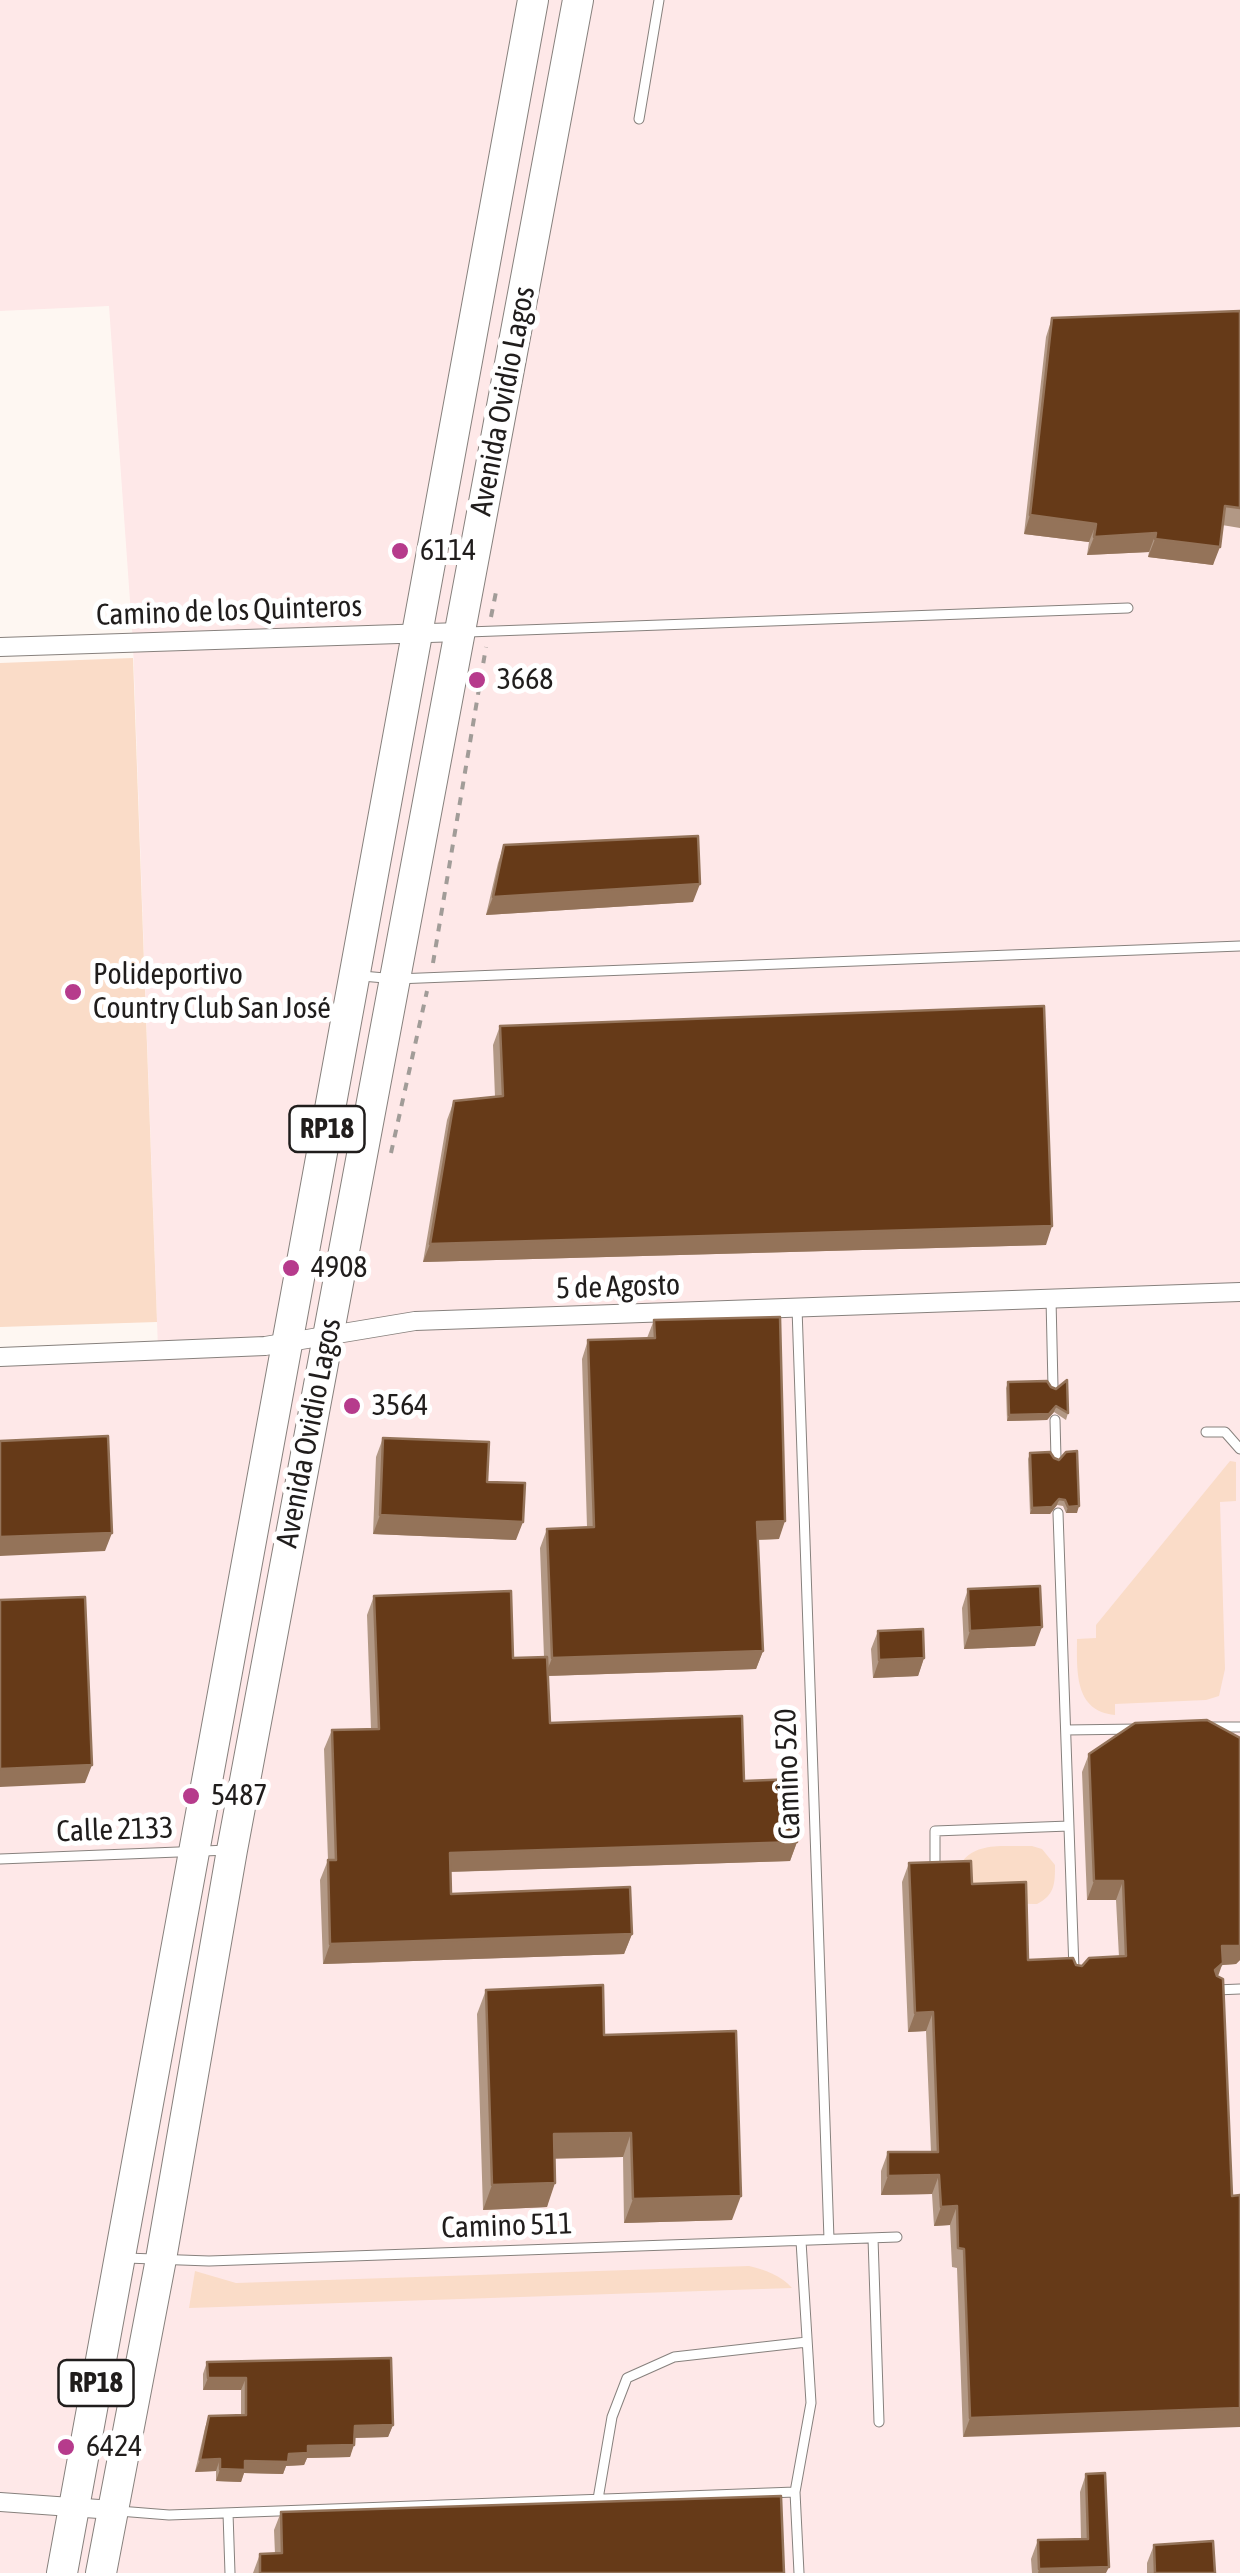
<!DOCTYPE html>
<meta charset="utf-8">
<style>
body{margin:0}
canvas{display:block;background:#fef7f2}
</style>
<canvas width="1240" height="2573"></canvas>
<script>
const context = document.querySelector('canvas').getContext('2d');
context.lineJoin = 'round';
function paint(path, color) { context.fillStyle = color; context.fill(path, 'evenodd'); }
function trace(path, color, width, dash) { context.strokeStyle = color; context.lineWidth = width; context.lineCap = dash ? 'butt' : 'round'; context.setLineDash(dash || []); context.stroke(path); }
function write(font, color, halo, rows, align = 'center') {
  context.font = font + ' "Asap Condensed",sans-serif'; context.lineWidth = 10; context.setLineDash([]); context.textBaseline = 'middle'; context.strokeStyle = halo; context.fillStyle = color; for (const [text, x, y, turn = 0] of rows) {
    context.save(); context.translate(x, y); context.rotate((+turn || 0) * Math.PI / 180); context.textAlign = isNaN(turn) ? turn : align; if (halo) context.strokeText(text, 0, 0); context.fillText(text, 0, 0); context.restore();
  }
}
paint(new Path2D(`
 M0,0h1240v2573h-1240v-1216l158,-8 -25,-706 -24,-337 -109,5z`), '#fee8e8');
paint(new Path2D(`
 M133,658l24,664 -157,5v-664z
 M1230,1461l6,1v39l-16,1 5,167 -6,27 -13,4 -91,4v11c-41,-4 -38,-44 -38,-76l19,-1v-13z
 M1032,1846l10,3 13,16c0,18 0,30 -18,39l-72,-1 -3,-41c15,-21 45,-15 70,-16z
 M749,2266c16,4 32,9 43,22l-603,20 6,-37 41,12z`), '#fadcc8');
const lane = new Path2D(`
 M639,119l20,-119
 M468,632l660,-24
 M362,976l34,3 844,-33
 M1051,1299l2,88
 M797,1308l32,931
 M1055,1420l1,38
 M1206,1432h19l15,17
 M1058,1513l16,457
 M1208,1727h32
 M1066,1730l72,-1
 M0,1859l229,-9
 M935,1870v-39l134,-5
 M1216,1990l24,-1
 M873,2238l6,184
 M126,2258l83,3 688,-24
 M598,2499l14,-82 15,-39 47,-21 133,-15
 M119,2511l50,4 626,-23
 M228,2513l2,60
 M799,2573l-4,-81 16,-89 -10,-162`);
const street = new Path2D(`
 M0,647l460,-15
 M0,1357l265,-11 150,-25 825,-29
 M0,2502l113,8`);
const primary = new Path2D(`
 M62,2573l471,-2573
 M101,2573l60,-314 71,-409 346,-1850`);
trace(lane, '#87817d', 11);
trace(street, '#87817d', 20);
trace(primary, '#87817d', 32);
trace(new Path2D(`
 M491,617l6,-30
 M433,963l53,-316
 M391,1153l36,-162`), '#a19c98', 4, [8, 8]);
trace(lane, '#fff', 9);
trace(street, '#fff', 18);
trace(primary, '#fff', 30);
paint(new Path2D(`
 M1240,311v217l-18,-3 -9,40 -65,-8 1,-5 -62,3 2,-13 -65,-8 22,-197 6,-19z
 M504,845l189,57 -207,13 12,-52z
 M500,1026l546,219 -623,17 24,-142 7,-19 41,-4 -2,-52z
 M654,1320l125,219 -21,1 5,111 -7,18 -208,7 2,47 194,58 53,61 -7,19 -340,11 1,22 181,40 -8,20 -301,10 -3,-84 8,-20 -4,-111 8,-19 39,-1 -4,-114 7,-19 139,62 31,-1 -4,-109 7,-19 40,-2 -5,-168 6,-19 59,-2z
 M1047,1381l21,32 -2,7 -12,-8 -7,8 -40,1 -1,-33 2,-6z
 M383,1438l104,44 29,58 -143,-6 3,-77z
 M1030,1453l47,60h-11l-3,-7 -6,-1 -7,9h-20l-2,-55z
 M968,1589l67,57 -71,3 -2,-41z
 M878,1631l46,27 -6,18 -45,2 -2,-29z
 M1240,1738v222l-4,4 -14,1 -259,472 -6,-169 -5,-1 -2,-42 -16,1 -2,-32 -51,1v-24l7,-19h43l-5,-121 -18,1 -6,-150 7,-19 63,21 56,76 54,6 37,-9 -3,-57h-29l-5,-128 7,-18z
 M486,1990l118,45 128,185 -108,3 -1,-66 -68,1 -8,49 -64,3 -6,-196z
 M207,2362l186,63 -5,12 -34,1 -4,19 -43,1 -3,7 -18,1 -3,8 -39,-1 -3,9 -25,-1v-10l-21,1 10,-44 4,-12 32,-1v-25h-38v-16z
 M1086,2474l20,99h-74l-1,-14 7,-19 43,-1 -1,-47z
 M281,2512l503,61h-531l7,-19h15l-1,-24z
 M1154,2545l61,28h-68v-10z`), '#b29885');
paint(new Path2D(`
 M1030,515l66,9 -7,18 -65,-8z
 M1156,533l-7,19 -62,3 7,-18z
 M1155,539l65,8 -7,18 -65,-8z
 M700,884l-7,18 -207,13 7,-18z
 M1052,1226l-6,19 -623,17 7,-18z
 M1056,1406l-2,6 -7,8 -40,1 2,-6z
 M1059,1499l-2,6 -7,9h-20l2,-6z
 M1079,1506l-2,7h-11l2,-6z
 M380,1515l143,7 -7,18 -143,-6z
 M785,1521l-6,18 -29,1 7,-18z
 M112,1533l-7,18 -105,5v-19z
 M1042,1627l-7,19 -71,3 6,-18z
 M763,1651l-7,18 -211,7 7,-18z
 M924,1658l-6,18 -45,2 6,-18z
 M92,1765l-7,18 -85,4v-18z
 M797,1842l-7,19 -347,11 7,-19z
 M1094,1881h29l-7,19h-29z
 M632,1934l-8,20 -301,10 7,-20z
 M1222,1946h18v14l-4,4 -14,1 -6,17 -1,-12z
 M933,2012l-7,19 -18,1 7,-19z
 M631,2133l-8,24 -78,2 9,-25z
 M939,2175l-7,19 -51,1 7,-19z
 M555,2183l-8,24 -64,3 9,-25z
 M741,2196l-9,24 -108,3 9,-24z
 M957,2206l-7,19 -16,1 7,-19z
 M208,2378h38l-5,12h-38z
 M1240,2408v19l-277,10 7,-19z
 M393,2425l-5,12 -38,1 5,-12z
 M354,2445l-4,12 -43,1 -3,7 -18,1 -3,8 -39,-1 -3,9 -25,-1 4,-12 25,-8 44,-7 19,-8z
 M220,2459l-4,12 -21,1 5,-12z
 M1109,2567l-3,6h-68l1,-4z`), '#947359');
const building = new Path2D(`
 M1240,311v197l-15,-2 -5,41 -65,-8 1,-6 -62,4 2,-13 -66,-9 22,-197z
 M698,836l2,48 -207,13 11,-52z
 M1044,1006l8,220 -622,18 24,-143 49,-5 -3,-70z
 M780,1317l5,204 -28,1 6,129 -211,7 -5,-129 47,-2 -6,-187 67,-2 -1,-18z
 M1067,1380l1,33 -12,-7 -7,8 -40,1 -1,-33 39,-1 4,6 5,2z
 M108,1436l4,97 -112,4v-96z
 M383,1438l106,4 -2,40 38,1 -2,39 -143,-7z
 M1077,1451l2,55 -11,1 -3,-7 -6,-1 -7,8 -20,1 -2,-55 20,-1 4,6 5,2 7,-8z
 M1040,1586l2,41 -72,4 -2,-42z
 M511,1591l2,67 34,-1 3,66 192,-7 2,65 51,-2 2,63 -347,11 1,41 179,-7 2,47 -302,10 -2,-84h8l-4,-130 47,-1 -5,-133z
 M85,1597l7,168 -92,4v-169z
 M923,1629l1,29 -45,2 -1,-29z
 M1207,1720l33,18v208h-18l1,17 -8,7 2,6 6,3 9,217 8,-1v213l-270,10 -6,-169 -6,-1 -1,-42 -16,1 -2,-32 -51,1v-24h50l-5,-140 -18,1 -6,-150 62,-2 1,23 54,-2 2,78 45,-2 3,7 6,1 7,-8 37,-2 -3,-75h-29l-5,-127 46,-31z
 M603,1985l1,50 132,-4 5,165 -108,3 -2,-66 -77,1 1,49 -63,2 -6,-195z
 M391,2358l2,67 -38,1 -1,19 -46,1v7l-19,1 -1,8 -43,-1v9l-25,-1v-10l-20,1 9,-44 37,-1v-37h-38l-1,-16z
 M1105,2473l4,94 -70,2 -1,-29 50,-1 -2,-65z
 M781,2496l3,77h-524v-19l22,-1 -1,-41z
 M1213,2541l2,32h-60l-1,-28z`);
paint(building, '#663a18');
trace(building, '#947359', 2.5);
for (const [x, y, r, color] of [
 [400,551,10,"#b63b8c"],
 [477,680,10,"#b63b8c"],
 [73,992,10,"#b63b8c"],
 [291,1268,10,"#b63b8c"],
 [352,1406,10,"#b63b8c"],
 [191,1796,10,"#b63b8c"],
 [66,2447,10,"#b63b8c"]
]) { const dot = new Path2D(); dot.arc(x, y, r, 0, 2 * Math.PI); context.fillStyle = color; context.fill(dot); trace(dot, '#fff', 4); }
for (const [x, y, w] of [
 [327,1129,75],
 [96,2383,75]
]) { const box = new Path2D(); box.roundRect(x - w / 2, y - 23, w, 46, 8); context.fillStyle = '#fff'; context.fill(box); trace(box, '#201d1c', 2.5); }
write('bold 28px', '#201d1c', null, [
 ["RP18",327,1129],
 ["RP18",96,2383]
]);
write('30px', '#201d1c', '#fff', [
 ["Avenida Ovidio Lagos",503,401,-79],
 ["Camino de los Quinteros",229,611,-2],
 ["5 de Agosto",618,1287,-2],
 ["Avenida Ovidio Lagos",309,1433,-79],
 ["Camino 520",788,1774,-92],
 ["Calle 2133",115,1830,-2],
 ["Camino 511",507,2226,-2]
]);
write('30px', '#201d1c', '#fff', [
 ["6114",420,551],
 ["3668",497,680],
 ["Polideportivo",93,975],
 ["Country Club San José",93,1009],
 ["4908",311,1268],
 ["3564",372,1406],
 ["5487",211,1796],
 ["6424",86,2447]
], 'left');
</script>
